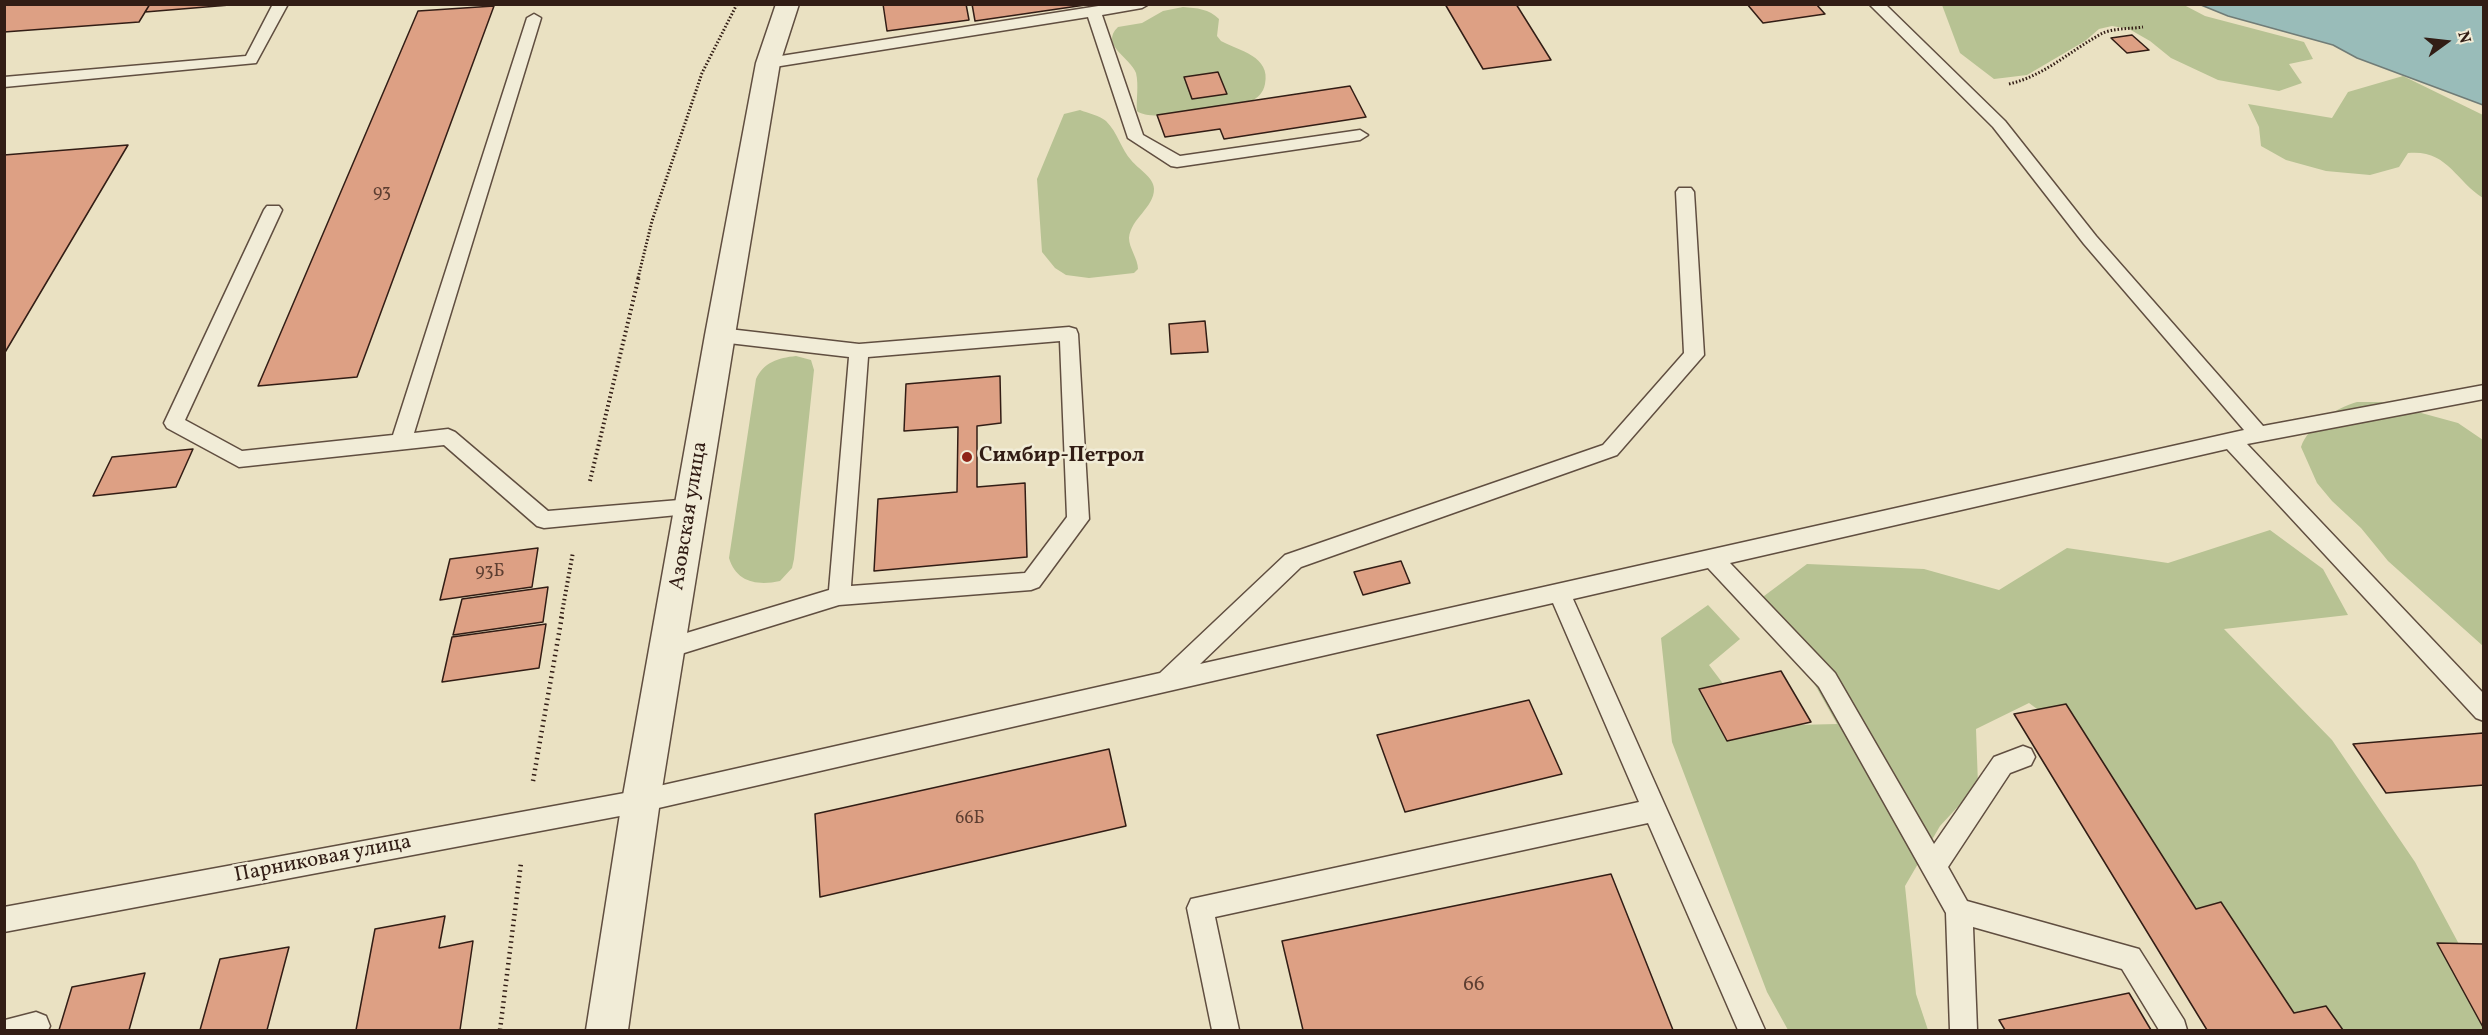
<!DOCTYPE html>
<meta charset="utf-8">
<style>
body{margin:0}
#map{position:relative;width:2488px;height:1035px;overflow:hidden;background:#eae1c2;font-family:Vollkorn,serif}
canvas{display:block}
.frame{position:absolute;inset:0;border:6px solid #321d15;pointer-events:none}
.north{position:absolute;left:2416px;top:12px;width:60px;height:60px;-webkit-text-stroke:4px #f1ecd7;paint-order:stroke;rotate:75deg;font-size:16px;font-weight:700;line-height:24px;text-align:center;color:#321d15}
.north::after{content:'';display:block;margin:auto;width:21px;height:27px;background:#321d15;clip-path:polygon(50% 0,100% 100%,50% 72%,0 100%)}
</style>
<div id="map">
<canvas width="2488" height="1035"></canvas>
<div class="frame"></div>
<div class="north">N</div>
</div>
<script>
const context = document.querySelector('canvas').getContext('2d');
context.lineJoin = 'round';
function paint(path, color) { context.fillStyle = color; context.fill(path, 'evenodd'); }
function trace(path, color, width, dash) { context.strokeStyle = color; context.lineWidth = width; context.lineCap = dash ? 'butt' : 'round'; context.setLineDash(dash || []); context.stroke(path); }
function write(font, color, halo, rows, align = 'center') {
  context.font = font + ' Vollkorn,serif'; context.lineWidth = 5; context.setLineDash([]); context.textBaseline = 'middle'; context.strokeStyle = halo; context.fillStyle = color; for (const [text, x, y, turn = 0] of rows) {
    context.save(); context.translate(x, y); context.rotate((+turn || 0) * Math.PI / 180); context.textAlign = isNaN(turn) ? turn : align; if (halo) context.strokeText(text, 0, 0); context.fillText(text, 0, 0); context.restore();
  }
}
paint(new Path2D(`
 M1942,5h242l21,11 99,26 9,17 -24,5 13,19 -23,8 -61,-11 -47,-22 -21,-17 -21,-12 -17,-3 -13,3 -14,12 -58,34 -33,4 -34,-26z
 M1183,7c14,1 26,2 36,12l-2,17 4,5c18,10 50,15 44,43 -2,9 -6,13 -15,18 -22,3 -98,22 -113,9 -1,-12 2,-25 -1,-38 -5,-15 -37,-28 -18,-46l24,-4 21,-12z
 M2403,76l80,39v83c-28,-18 -36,-49 -75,-45l-9,14 -29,8 -44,-4 -40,-11 -25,-14 -2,-19 -11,-23 84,14 16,-26z
 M1080,110c8,3 20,6 26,11 12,12 15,28 25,39 7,9 23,17 23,29 0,19 -23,29 -25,49 0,10 9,21 9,31l-4,4 -45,5 -23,-3 -11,-7 -13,-16 -5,-73 27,-65z
 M796,356l15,4 3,10 -20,189 -2,9 -12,13c-23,5 -44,1 -51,-23l27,-179c8,-17 22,-21 40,-23z
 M2357,402h24l77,21 25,17v206l-95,-85 -27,-33 -29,-27 -15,-18 -16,-36c7,-21 35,-39 56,-45z
 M2270,530l53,39 25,46 -124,14 108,111 83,122 68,127v41h-217l-187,-290 -50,-37 -53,26 2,56 -38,41 -35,60 11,108 12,36h-140l-21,-38 -95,-250 -11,-104 47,-33 32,34 -31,26 46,61 82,-2 -40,-71 -37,-54 47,-35 117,5 75,21 68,-42 101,15z`), '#b7c293');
const water = new Path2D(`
 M2201,5h282v100l-126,-47 -24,-13 -105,-29z`);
paint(water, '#99bcb9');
trace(water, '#707c77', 1.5);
const building = new Path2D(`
 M4,4h146l-11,18 -135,10z
 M150,4h92l-97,8z
 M883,4h83l3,16 -82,11z
 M972,4h120l-117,17z
 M1445,4h71l35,56 -68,9z
 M1747,4h69l9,10 -62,9z
 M494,6l-137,371 -99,9 160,-375z
 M2132,35l17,15 -22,3 -16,-15z
 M1218,72l9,22 -35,5 -8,-22z
 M1350,86l16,31 -142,22 -4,-10 -55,8 -8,-22z
 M128,145l-124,209v-199z
 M1205,321l3,31 -37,2 -2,-30z
 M1000,376l1,47 -24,3v61l48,-4 2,74 -153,14 4,-72 79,-7 1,-65 -54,4 2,-47z
 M193,449l-17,38 -83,9 19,-39z
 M538,548l-6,39 -92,13 10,-41z
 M1401,561l9,22 -47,12 -9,-23z
 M548,587l-5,35 -90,13 9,-36z
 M546,624l-7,44 -97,14 10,-45z
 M1781,671l30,51 -84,19 -28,-52z
 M1529,700l33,74 -157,38 -28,-77z
 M2066,704l130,205 25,-7 73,111 32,-7 17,24h-136l-193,-316z
 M2483,733l1,52 -98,8 -33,-49z
 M1109,749l17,77 -306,71 -5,-83z
 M1611,874l62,156h-370l-21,-89z
 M445,916l-6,32 34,-7 -13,89h-104l19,-101z
 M2437,943l47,1v85z
 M289,947l-22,83h-67l20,-71z
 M145,973l-16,57h-70l13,-43z
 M2129,993l22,37h-146l-6,-10z`);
paint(building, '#dda084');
trace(building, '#321d15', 1.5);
const service = new Path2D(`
 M273,4h15l-32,59 -252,24v-10l242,-21z
 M1111,4h38l-7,4 -40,7 41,120 37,21 180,-26 8,5 -8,5 -183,27 -6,-1 -43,-28 -40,-121 -320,51 -8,-5 8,-5z
 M1869,4h16l120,117 91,115 167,190 221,-41v14l-237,45 237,250v27l-8,-3 -249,-269 -497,114 105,110 99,171 60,-87 29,-11 8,3 4,8 -4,8 -21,8 -62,94 19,34 172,48 45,71 3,10h-28l-37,-61 -149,-42 4,103h-27l-4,-117 -127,-226 -111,-119 -135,31 192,431h-27l-90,-207 -433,94 24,113h-27l-25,-122 4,-9 448,-97 -86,-199 -912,209 -637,120v-25l637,-117 519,-117 125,-118 318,-110 81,-92 -8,-161 3,-4h12l3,4 10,163 -87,100 -316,112 -101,97 1044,-234 -160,-186 -91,-117z
 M534,14l7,4 -127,415 34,-4 7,3 93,79 143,-12 7,2 3,6 -3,6 -154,15 -7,-2 -93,-81 -205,22 -72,-39 -3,-5 100,-213 3,-4h12l3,4 -97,210 57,31 151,-16 134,-417z
 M1069,327l7,2 2,5 11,185 -50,68 -8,3 -192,15 -171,53 -8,-3 -3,-7 3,-7 169,-51 20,-233 -129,-15 -7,-2 -2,-5 2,-5 7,-2 139,16zM1060,341l7,176 -42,56 -174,13 17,-229z
 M36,1012l10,4 4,10 -2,4h-44l1,-10z`);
const minor = new Path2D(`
 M776,4h23l-19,59 -45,272 -75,466 -32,229h-42l36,-229 83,-466 51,-272z`);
trace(service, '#604e40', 3);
trace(minor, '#604e40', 3);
trace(new Path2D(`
 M2009,84c35,-8 61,-33 92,-50 11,-6 29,-5 42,-7
 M638,278l14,-57 50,-148 35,-69`), '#321d15', 3, [1.5, 2]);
trace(new Path2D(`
 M590,481l49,-205
 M561,618l12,-66`), '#321d15', 4, [1.5, 3]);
trace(new Path2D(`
 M533,781l29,-165
 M500,1030l21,-167`), '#321d15', 4.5, [1.5, 4]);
paint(service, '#f1ecd7');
paint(minor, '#f1ecd7');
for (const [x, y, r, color] of [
 [967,457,6,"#8f2418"]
]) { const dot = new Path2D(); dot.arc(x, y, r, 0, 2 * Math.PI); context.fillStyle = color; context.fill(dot); trace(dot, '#f1ecd7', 2); }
write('18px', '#5d3e31', null, [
 ["93",382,194],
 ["93Б",490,573],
 ["66Б",970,820]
]);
write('bold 21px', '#321d15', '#f1ecd7', [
 ["Симбир-Петрол",979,457]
], 'left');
write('21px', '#321d15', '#f1ecd7', [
 ["Азовская улица",690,516,-81],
 ["Парниковая улица",323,860,-11]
]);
write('21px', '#5d3e31', null, [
 ["66",1474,986]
]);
</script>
